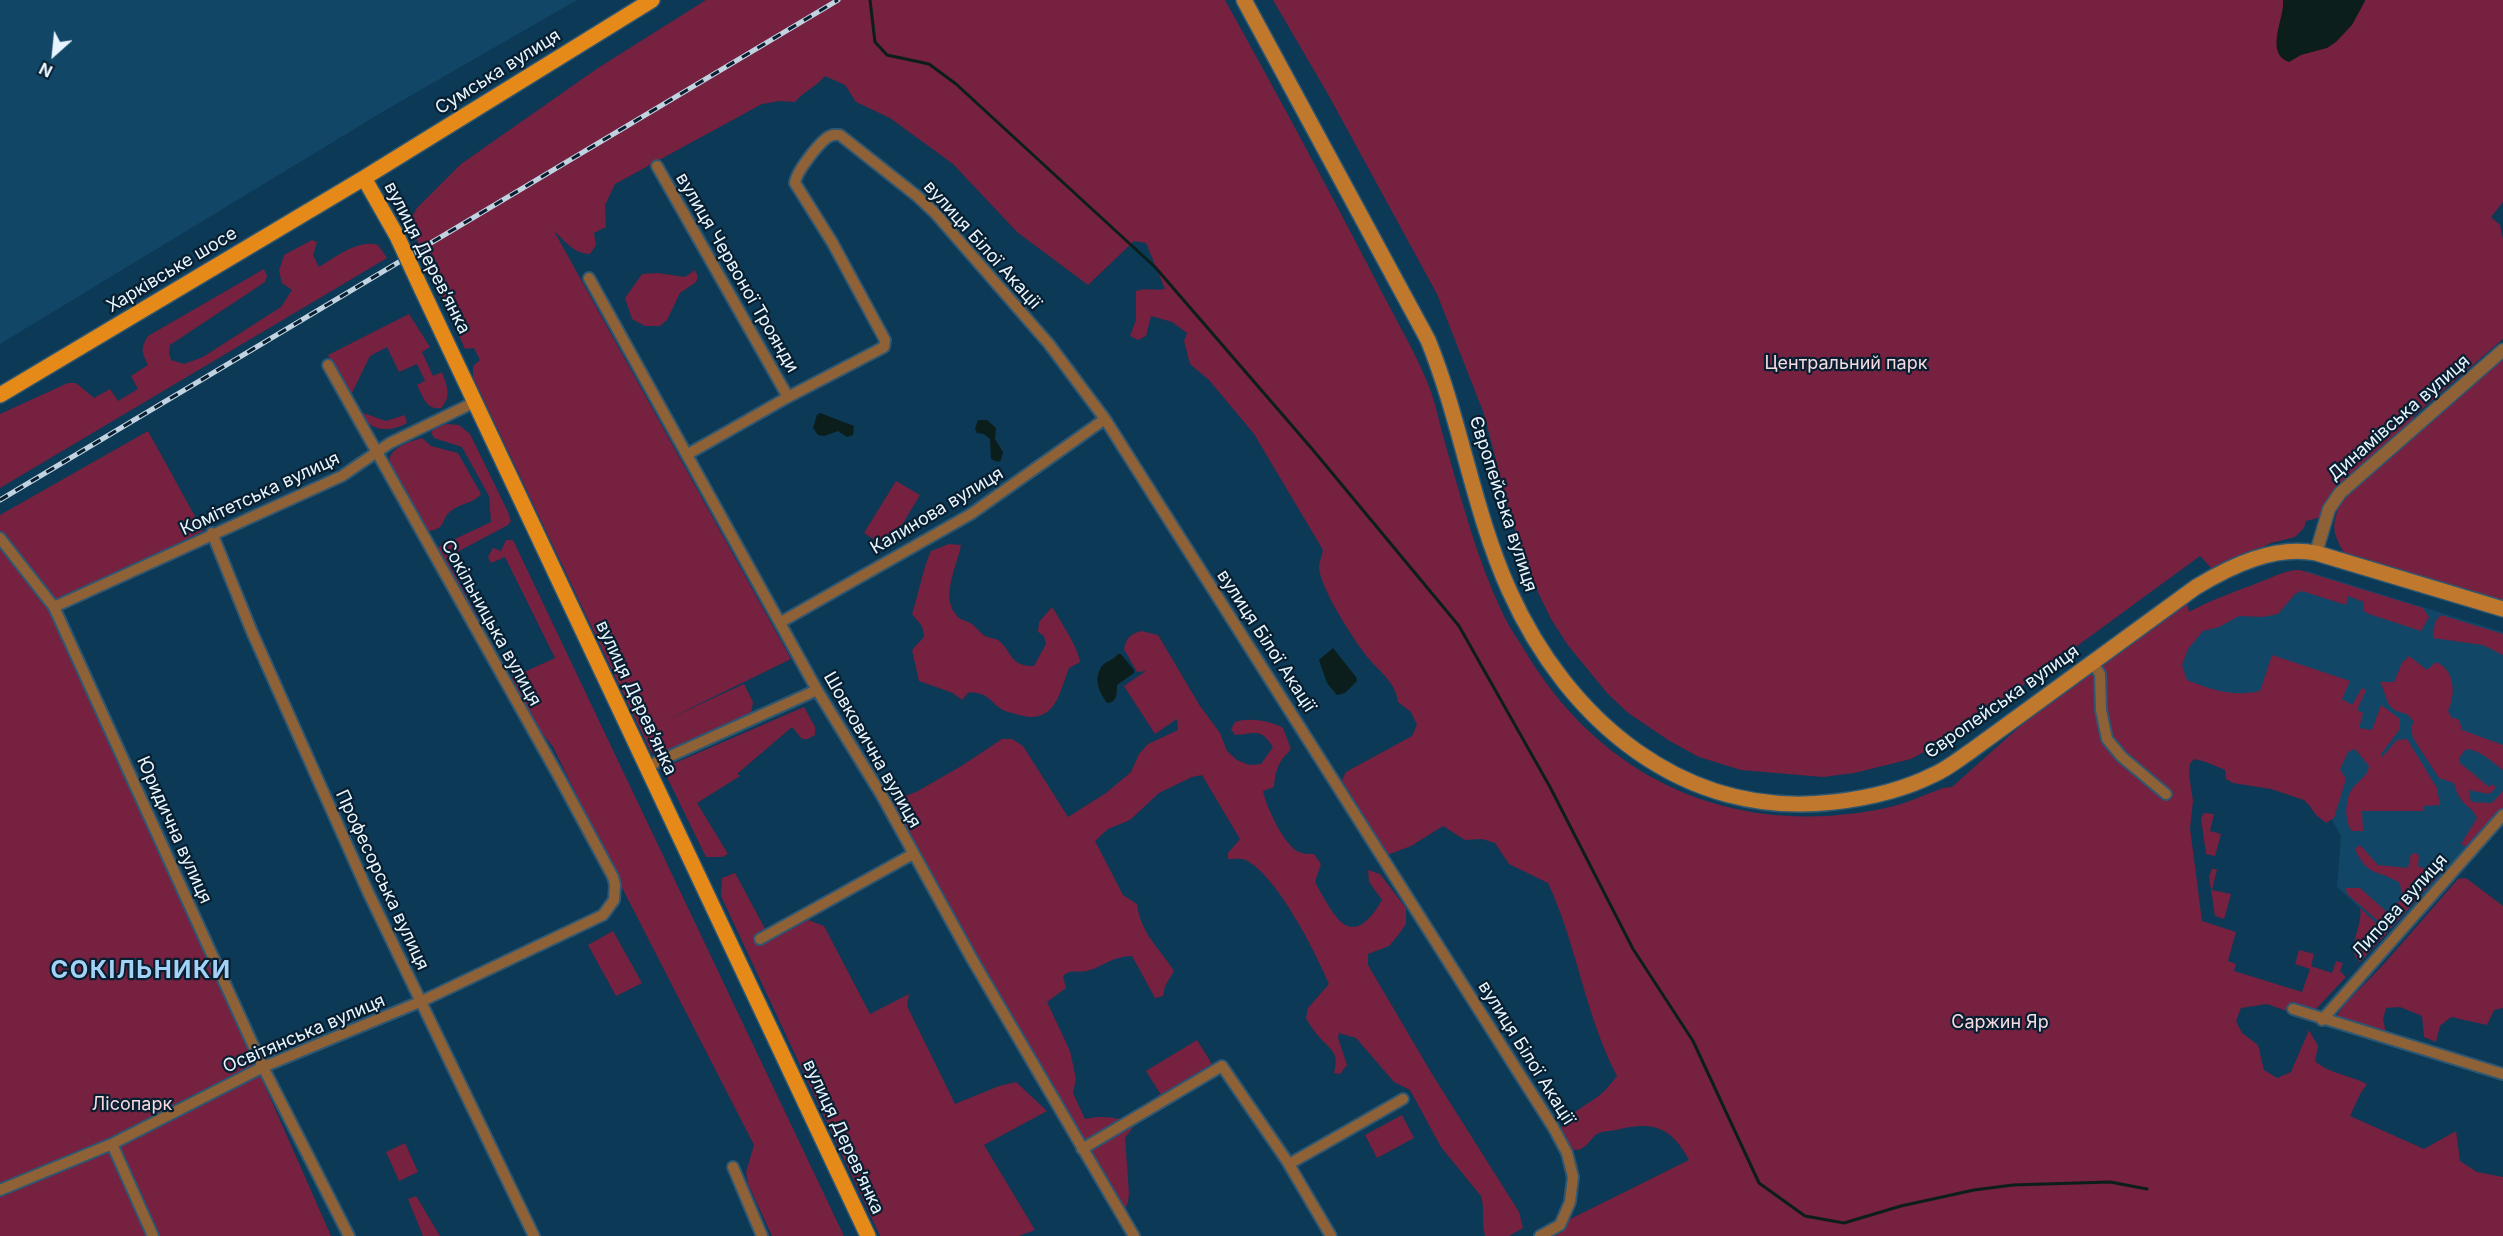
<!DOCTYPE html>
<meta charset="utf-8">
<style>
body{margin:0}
#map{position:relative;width:2503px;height:1236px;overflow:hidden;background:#0c3956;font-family:Inter,sans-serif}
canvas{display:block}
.north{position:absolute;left:24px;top:24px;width:60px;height:60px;-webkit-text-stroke:4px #071f30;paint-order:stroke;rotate:207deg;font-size:16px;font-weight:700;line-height:24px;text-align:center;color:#e9f5fe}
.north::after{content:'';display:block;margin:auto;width:21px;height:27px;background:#e9f5fe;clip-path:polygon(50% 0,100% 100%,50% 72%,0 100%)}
</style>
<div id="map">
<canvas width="2503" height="1236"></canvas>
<div class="north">N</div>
</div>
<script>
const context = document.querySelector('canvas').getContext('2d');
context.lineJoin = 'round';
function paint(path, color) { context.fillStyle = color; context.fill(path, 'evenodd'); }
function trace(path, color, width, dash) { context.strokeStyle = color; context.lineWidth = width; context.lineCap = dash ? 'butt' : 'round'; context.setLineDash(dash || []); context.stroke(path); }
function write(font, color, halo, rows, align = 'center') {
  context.font = font + ' Inter,sans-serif'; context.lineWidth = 4.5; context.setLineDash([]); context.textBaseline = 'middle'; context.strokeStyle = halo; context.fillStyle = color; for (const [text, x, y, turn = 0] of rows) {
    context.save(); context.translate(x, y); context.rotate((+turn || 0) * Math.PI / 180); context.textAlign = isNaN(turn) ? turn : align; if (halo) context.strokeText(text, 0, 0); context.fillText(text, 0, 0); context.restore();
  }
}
paint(new Path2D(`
 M0,0h577l-193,111 -384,233z
 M2307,571l196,61v179l-116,122 -50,-46 4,-51 -27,-47 -146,-43 22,-128z`), '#124667');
paint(new Path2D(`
 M706,0h519c51,92 101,184 149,277 17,34 37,67 52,102 9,20 13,43 19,64 17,58 32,117 58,171 7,15 17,28 25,42 79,128 210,183 358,152 19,-4 38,-13 57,-20l9,-1 140,-125 94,-69 3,19c23,-13 46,-20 71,-30 14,-5 24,-12 40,-12l123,38 6,9 -8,14 -52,-17 -5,-3v-9l-16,-6 -2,9 -44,-14 -7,3 -17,20 -15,3 -24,-1 -20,11 -16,4 -15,18 -6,16 5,15c25,10 47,17 73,11l12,-36 78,26 -8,18 10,6 10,-17 4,2 -9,20 6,3 -4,15 13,2 9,-25 19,14v10l-19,25 1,3 15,-17 10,-1 30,49 3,17 -17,1v5h-61l1,20h-11c-8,-9 -7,-32 0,-42 6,-8 16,-13 17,-23l-14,-17 -7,3 -8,17 6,10 -12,39 -8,5 -11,-9 -5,-8 -6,-6 -33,-11 -38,-6 -7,-4 -1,-9 -19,-8 -12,-3 -4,5 -1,11 4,26 -3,27 12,93 34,11 -8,29 8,3 -2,7 68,21 8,-23 -15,-5 4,-14 15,4 -3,12 21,7 4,-12 7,2 -3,8 6,6 -30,32 -6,-1 -4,10 -39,-14 -26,4 -5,13 6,12 16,12 6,25 13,8 14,-6 18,-42 9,16 -3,15c14,13 35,14 52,23l-7,10 -10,22 74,33 32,-18 4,30 17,11 26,5v59h-967l153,-76c-18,-34 -37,-39 -73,-30 -6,1 -14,1 -19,4 -5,3 -8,10 -13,13 -15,10 -21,-8 -23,-19 10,-17 25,-22 40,-34 6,-5 11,-12 16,-18 -32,-61 -40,-131 -69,-193l-39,-19 -14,-21 -13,-4 -17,1 -22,-14 -32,20 -24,9 -45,-75 4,-8 66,-36 5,-11 -6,-13 -13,-10c-2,-19 -18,-30 -30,-44 -14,-18 -47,-68 -49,-90 0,-5 3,-12 4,-18l-69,-116 -45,-54 -19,-16 -6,-23 3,-8 -15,-11 -21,-6 -5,20 -8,4 -8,-4 6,-16v-29c9,-4 19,0 29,-2l-19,-46 -12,-2 -46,44 -71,-53 -64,-68 -63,-46 -34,-16 -11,-17 -20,-9c-9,11 -21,15 -30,26l-15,-1 -18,3 -147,80 -10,21 1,22 -12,6 2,12 -6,9c-17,-1 -24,-12 -36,-23l237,428 -125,61 78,-36 9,18 -2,12 -86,41h-9l-5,-3 -178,-375v-11l7,-6 -6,-12 -9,1 -56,-127 8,-14 44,-44 137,-96z
 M1273,0h1230v202l-12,15 9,8 3,14v100l-89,77 -6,15 -87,86 -15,4 -2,7 -9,9 -24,6 -58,27 -13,-14 -246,180 -43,23 -57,14 -31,4 -82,-7 -42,-13 -31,-17 -41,-28 -20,-19 -40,-49 -16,-25 -21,-43 -20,-62 -26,-100 -47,-120 -108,-198z
 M312,240l5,2 -4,13 6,12c17,-10 39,-28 59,-22l9,13 -387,230v-74l68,-31h8l18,15 16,-9 8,12 20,-12 -7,-13 17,-11c-6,-13 -8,-16 0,-29l116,-67 3,7 -2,6 -95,63 -1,8 2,7 13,4 19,-7 78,-50 11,-17 -10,-7 -3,-12 5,-16z
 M695,270l3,7 -2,5 -16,11 -13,27 -7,6h-15l-13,-7 -7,-21 17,-24 16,-1 27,4z
 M409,314l21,33 -8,5 11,24 9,-4c5,14 10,24 -1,36 -15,2 -18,-11 -24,-23l8,-4 -8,-17 -18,8 -12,-25 -17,9 -19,39 -23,-40z
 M2503,358v250l-157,-52c-14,-23 -15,-30 -5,-55z
 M360,412l26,9 19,-6 2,8c-17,10 -38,9 -47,-11z
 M447,424l12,1 11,9 38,78 3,9 -3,4 -62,33 44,82 -5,2 -49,-94 55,-26 -2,-26 -27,-49 -28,-9 -3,-6 6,-5z
 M148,431l55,100 -149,76 277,629h-331v-721z
 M422,438l9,8 27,7 23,41c-8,10 -21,9 -30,17 -12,9 -2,17 -25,21 -9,-15 -41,-59 -36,-75 4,-11 22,-16 32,-19z
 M896,481l24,14 -32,53 -24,-15z
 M506,540h7l331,696h-72l-24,-52 -2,-12 8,-27 -139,-271 -62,-127 -51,-65 53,-24 -50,-101 -14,6 -3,-6 5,-9 8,3z
 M949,544l12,1c-4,22 -22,53 -3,72 3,3 9,4 12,6 6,3 9,9 15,13 4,2 9,2 13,4 14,10 11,27 36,26l12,-22 -2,-8 -6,-4 1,-10 13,-15c8,13 27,42 28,55l-11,6c-10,26 -14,57 -50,47 -6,-2 -13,-3 -18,-6 -14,-11 -12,-15 -32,-17l-7,8 -9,-7 -34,-12 -7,-31 12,-13 -2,-11 -10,-12c7,-21 10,-43 19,-63z
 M2441,615l62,19v21l-20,-10 -50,-7 2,-16z
 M1141,631l17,4 42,71 20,27 7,18 10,9 12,5 12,-1 12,-17c-13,-20 -17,-13 -38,-12l-4,-6 4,-7c13,-5 37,-1 48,6l8,21c-12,12 -16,21 -17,38l-11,4c3,15 21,55 36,61 4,2 10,2 15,2l7,10 -6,18c20,36 36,71 67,18l-13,-18 -1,-12 12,4 26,34v16l-7,10 -10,12 -21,8v11l64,109 87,138 4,16 -14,8h-24c-4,-14 0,-27 -4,-40l-40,-49 -31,-57 -16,-8 -38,-44 -17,-5 -1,5 9,27 -7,9 -6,-1c5,-20 -1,-21 -13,-34 -6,-6 -11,-14 -15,-21l2,-10 21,-24c-13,-31 -52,-108 -83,-124 -5,-2 -12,-1 -18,-1v-6l12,-14 -38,-64 -10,2 -33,16 -29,27 -22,9 -13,12 28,54 14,9c4,30 21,42 37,67l-9,15 -2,10 -8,2 -23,-42c-23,1 -28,11 -46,15 -10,2 -15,-2 -23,5l3,12 -19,14 23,49 6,28 -3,14 12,26c21,-5 31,0 52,3l-12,16 4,55 -1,9 -4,10 -135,-226 -98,-184 27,-11 45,-26 39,-26h10l11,7 45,71 38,-24 25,-21 8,-18 9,-10 30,-14 -1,-11 -22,15 -31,-48 22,-15 -9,1 -13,-23c2,-11 7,-15 17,-18z
 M2409,656l18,14 9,-8c19,8 20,32 12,49l3,6 8,3 3,10 41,15v25c-13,-9 -20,-19 -37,-21l-7,9 1,5 29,24 3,-3 4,4 -7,6 -20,-4 2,12 21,1 11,-12v18l-32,36 -6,1 -4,-2 16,-26c-7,-15 -17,-11 -23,-35l-15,-5 -26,-40 -2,-11 3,-5 -7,-8c-23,-5 -17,-12 -27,-32h14l8,-19z
 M804,707l11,20v8l-7,4h-6l-10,-12 -55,47 3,2 -43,27 31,51 -6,3h-16l-38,-78v-13z
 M2204,813l10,1 -4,17 11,3 -6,22 -9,-2 -5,-36z
 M2360,845l18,20 30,3 3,-14 5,-1 3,3 -1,10 18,7 1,4 -46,51 -7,-2 -37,-32 -1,-6h14l28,25 14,-15 -2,-15c-22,-14 -32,-5 -45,-34z
 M2212,869h5l-5,21 19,4 -7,25 -9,-3 -6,-40z
 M735,873l35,65 38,-18 16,6 46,88 39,-20 -2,12 48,98 44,-18 17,-4 31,29 -63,34 51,85 -16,6h-139l-159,-340 1,-18z
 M2466,878l37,28v102l-9,2 -7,15 -36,-8 -11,9 -4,16 -12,-5 -2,-21 -22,-9 -14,1 -3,11 3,14 -47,-13 -1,-6 6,-9 39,-40 75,-86z
 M2360,908l27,25 -27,29c-16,-13 4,-36 0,-54z
 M613,931l29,52 -26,13 -28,-51z
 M1197,1040l15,24 -51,31 -15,-24z
 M1402,1115l12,23 -37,20 -12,-23z
 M405,1143l13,29 -19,9 -13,-29z
 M416,1196l24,40h-17l-15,-37z`), '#75213f');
paint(new Path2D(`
 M2283,0h82v1l-13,24 -16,17 -9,6 -26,7 -12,7c-25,-9 -4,-44 -6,-62z
 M820,413l34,13 -1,9 -6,2 -9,-6 -14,5 -6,-1 -5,-7 4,-13z
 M978,420h9l9,8 -1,11 8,13 -2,8 -3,2 -7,-3 -1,-20 -6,-5 -7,-1 -2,-4z
 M1333,648l23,29 1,4 -12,12 -8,2 -10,-12 -8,-23z
 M1118,654h3l13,16v3l-17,12c0,8 0,18 -10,18 -8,-11 -14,-24 -5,-37 4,-5 12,-6 16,-12z`), '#0c1e1b');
trace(new Path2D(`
 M870,0l5,42 12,13 42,9 27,20 199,183 158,183 146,176 91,161 83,162 60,92 66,142 46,33 39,7 57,-17 73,-16 39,-5 97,-3 37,7`), '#0c1e1b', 3);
const minor = new Path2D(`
 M657,166l131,231
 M589,278l228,412 65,106 90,163 162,277
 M688,454l100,-57 96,-50 1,-7 -53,-98 -37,-59c1,-11 25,-42 35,-47 4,-2 6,-1 10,-1l77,61 18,17 114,131 56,75 448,708 14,26 6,24 -3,25 -10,23 -20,11
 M212,533l40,99 116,260 166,344
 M0,538l54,69 209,460 86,169
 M54,607l288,-131 48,-33 85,-41
 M781,622l190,-108 134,-95
 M2092,662l8,12 1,36 6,29 15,18 44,37
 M646,767l171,-77
 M760,939l153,-85
 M2293,1009l210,65
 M2322,1020l181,-205
 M112,1144l41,92
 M1082,1149l140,-83 65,95 44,75
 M1289,1164l114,-65
 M733,1167l29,69
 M0,1190l112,-46 151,-77 159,-66 181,-86 11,-15 1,-15 -2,-8 -55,-102 -230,-410`);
const tertiary = new Path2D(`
 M2316,553l13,-44 11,-16 163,-143`);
const secondary = new Path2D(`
 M1244,0l184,340c33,81 45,170 81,250 58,130 175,230 325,212 35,-4 67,-11 99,-27 14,-6 26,-16 38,-24l225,-164c35,-21 78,-42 120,-34l187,56`);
const primary = new Path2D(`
 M364,178l33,58
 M422,290l446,946
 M0,395l364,-217 288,-178`);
trace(minor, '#2f5771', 14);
trace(tertiary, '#2f5771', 15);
trace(secondary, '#2f5771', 18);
trace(primary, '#2f5771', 18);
trace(minor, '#8f6137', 10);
trace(tertiary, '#8f6137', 12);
trace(secondary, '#c0782d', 15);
trace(primary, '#e58919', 15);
const rail = new Path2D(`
 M0,500l838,-500`);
trace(rail, '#c1d3e0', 5);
trace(rail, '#071f30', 3, [9]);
const primaryBridge = new Path2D(`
 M397,236l25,54`);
trace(primaryBridge, '#2f5771', 18, []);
trace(primaryBridge, '#e58919', 15);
write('18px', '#e9f5fe', '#071f30', [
 ["Сумська вулиця",498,72,-32],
 ["вулиця Білої Акації",982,245,48],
 ["вулиця Дерев’янка",427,258,63],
 ["Харківське шосе",172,270,-31],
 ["вулиця Червоної Троянди",737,273,60],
 ["Динамівська вулиця",2399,418,-41],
 ["Комітетська вулиця",260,494,-25],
 ["Європейська вулиця",1503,504,72],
 ["Калинова вулиця",937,511,-31],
 ["Сокільницька вулиця",491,623,61],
 ["вулиця Білої Акації",1266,641,57],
 ["вулиця Дерев’янка",636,698,65],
 ["Європейська вулиця",2002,702,-35],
 ["Шовковична вулиця",872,750,60],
 ["Юридична вулиця",174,830,66],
 ["Професорська вулиця",382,880,65],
 ["Липова вулиця",2400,906,-48],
 ["Освітянська вулиця",304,1034,-23],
 ["вулиця Білої Акації",1526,1053,58],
 ["вулиця Дерев’янка",843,1137,65]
]);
write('18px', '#f5dae0', '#071f30', [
 ["Центральний парк",1846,364],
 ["Саржин Яр",2000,1023],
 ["Лісопарк",132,1105]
]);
context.letterSpacing = '1.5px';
write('bold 24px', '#a4d2f6', '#071f30', [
 ["СОКІЛЬНИКИ",141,971]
]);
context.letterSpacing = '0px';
</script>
